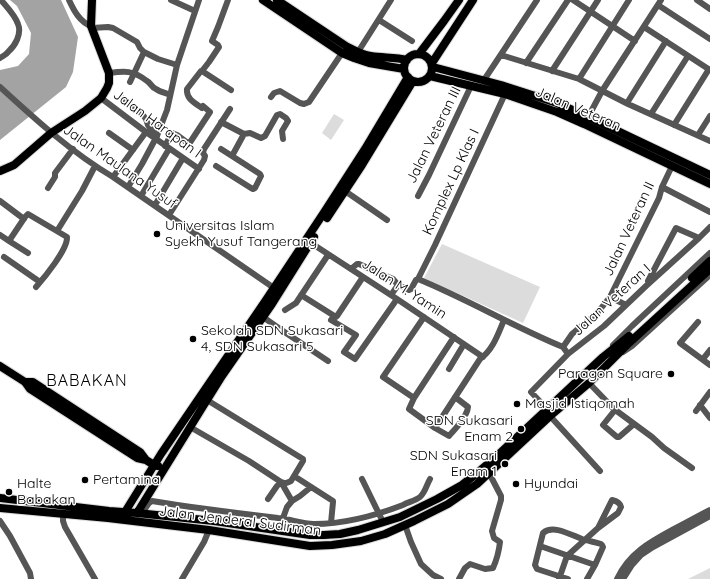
<!DOCTYPE html>
<style>
body{margin:0}
canvas{display:block;background:#fff}
</style>
<canvas width="710" height="579"></canvas>
<script>
const context = document.querySelector('canvas').getContext('2d');
context.lineJoin = 'round';
function paint(path, color) { context.fillStyle = color; context.fill(path, 'evenodd'); }
function trace(path, color, width, dash) { context.strokeStyle = color; context.lineWidth = width; context.lineCap = dash ? 'butt' : 'round'; context.setLineDash(dash || []); context.stroke(path); }
function write(font, color, halo, rows, align = 'center') {
  context.font = font + ' Quicksand,sans-serif'; context.lineWidth = 3; context.setLineDash([]); context.textBaseline = 'middle'; context.strokeStyle = halo; context.fillStyle = color; for (const [text, x, y, turn = 0] of rows) {
    context.save(); context.translate(x, y); context.rotate((+turn || 0) * Math.PI / 180); context.textAlign = isNaN(turn) ? turn : align; if (halo) context.strokeText(text, 0, 0); context.fillText(text, 0, 0); context.restore();
  }
}
paint(new Path2D(`
 M334,114l10,6 -13,20 -9,-7z
 M442,244l98,43 -17,36 -99,-45z
 M710,568v11h-22z`), '#dcdcdc');
paint(new Path2D(`
 M10,0h51l17,37 -5,35 -7,15 -66,53v-70l18,-4 11,-12 2,-21 -14,-27z`), '#a3a3a3');
const major = new Path2D(`
 M263,0l79,53 12,5 15,5 35,6
 M277,0l69,46c8,4 16,9 25,10 12,2 24,1 36,4
 M404 68a14 14 0 1 1 28 0a14 14 0 1 1-28 0Z
 M419,54l25,-33 15,-21
 M432,63l41,-63
 M433,67l68,18 56,18 31,14 122,58
 M430,76l75,18 52,18 27,12 126,60
 M0,171l14,-6 37,-32 34,-22 16,-13 6,-10 2,-5v-10l-18,-47 1,-26
 M327,218l35,-53 51,-84
 M692,278l18,-17
 M0,366l25,16 5,7 107,69 9,2 8,5 4,1
 M25,382h8l107,70 6,8
 M0,498l109,13 28,2 77,8 96,14h14l16,-1 18,-4 42,-13 37,-18 25,-14 14,-11 21,-18 106,-99 26,-21
 M0,508l108,10 101,12 101,16 22,-1 29,-4 24,-7 29,-13 34,-17 29,-20 73,-68 39,-33 40,-40 81,-74
 M125,512l36,-58 105,-154 59,-89 40,-62 43,-72
 M137,513l65,-105 20,-32 50,-72 42,-67`);
trace(major, '#dbdbdb', 10);
trace(new Path2D(`
 M69,0c5,11 11,22 22,26
 M171,0l24,11
 M573,0l62,41
 M697,0l13,9
 M658,5l52,34
 M379,20l33,21
 M644,27l66,43
 M92,28l16,-1 5,1 24,14 3,6 4,4 14,7 19,6
 M358,52l33,-52
 M501,55l78,24 49,25 82,37
 M0,58c3,-2 6,-3 8,-6 7,-6 14,-18 10,-28 -3,-9 -11,-17 -17,-24
 M526,63l42,-63
 M202,71l29,19
 M552,71l46,-71
 M109,73c16,-2 24,-3 38,8 4,2 4,6 9,8 4,3 10,4 14,6
 M579,79l50,-79
 M484,80l53,-80
 M130,82l14,-30
 M0,87c36,33 71,65 113,90l161,111
 M271,97l3,-4 6,-2 20,12 4,1 5,-2 33,-49
 M101,98l45,34 53,37
 M122,98l20,16 4,5 2,6 9,11
 M627,103l39,-62
 M651,114l37,-58
 M586,121l16,-30 59,-91
 M221,122l23,12 6,-1 11,5 4,-2 12,-21 3,-1 6,4 2,3 -6,10 1,8
 M674,125l35,-56
 M109,133l24,17
 M698,135l12,-19
 M165,146l7,-13 5,2 12,9 21,-32 -7,-6 -1,2c-7,-5 -16,-9 -15,-19l14,-18h1l7,-9 10,-15 -1,-2 -6,-4 6,-14 10,-27
 M221,149l11,7
 M216,166l35,22 2,1 2,-1 6,-12 -1,-2 -28,-18 12,-22
 M113,177l33,-45
 M128,187l14,-23 15,-28 10,-26 10,-45 22,-65
 M662,187l48,25
 M48,188l7,-11v-4l18,-24
 M345,191l42,29
 M141,196l28,-47
 M418,196l11,-21 42,-89
 M0,201l24,18
 M155,205l28,-47
 M169,215l35,-55 1,-4 -2,-3 1,-4 26,-40
 M57,231l25,-40 13,-25
 M0,235l9,6 16,-24 3,-3 39,23c1,12 -23,41 -31,50
 M9,241l19,12
 M311,243l86,56 86,58
 M4,257l36,25
 M351,269l6,-5h2l34,15 5,6
 M418,279l17,-34 70,-151
 M648,281l28,-53 23,10
 M301,295l35,22 1,-1 26,-39
 M391,295l7,-10 11,5 2,-1 5,-9 2,-1c49,20 96,48 145,68
 M610,297l16,8
 M285,310l11,-7 32,-48
 M334,316l-3,4 25,15 -12,17 11,7 42,-60
 M263,317l17,12 48,32
 M698,322l-18,21 30,22
 M454,337l-40,61 -5,11 26,19 14,8c7,-8 18,-19 19,-29l-13,-10
 M613,345l19,-19 78,-73
 M623,352l9,-6 78,-71
 M568,354l-5,-7 9,-13 26,-22 12,-15 49,-99 3,-11 10,-21
 M703,359l7,-9
 M449,369l15,-25
 M589,383l25,26 38,28 12,11 28,20
 M414,398l-31,-21 41,-60
 M207,400l96,59v2l-12,20c-4,2 -6,3 -10,1
 M700,405l10,13
 M547,409l-16,-17 37,-38 36,-28 42,-40 53,-48 11,-11
 M615,410l-12,15 14,12h2l15,-13
 M696,411l14,-19
 M550,416l50,55
 M190,427l59,34 32,21 -4,4 -9,13
 M435,428l45,-69c13,-9 18,-25 24,-39
 M294,476l39,25v1l-2,21
 M362,479l21,43
 M281,482l11,19
 M63,513v8l2,6 30,52
 M142,513l7,-10 3,-2c42,7 84,12 126,17 12,1 24,6 36,6 29,0 63,-9 89,-19 5,-3 12,-4 17,-8 5,-4 7,-13 10,-18
 M283,518l4,-11 5,-6 8,-5 11,-9
 M0,521l10,15 20,37 1,6
 M405,525l6,17 10,22 12,11 8,4
 M540,546l55,19
 M182,579l22,-37 5,-12
 M459,579l6,-11 5,-4 15,5 8,-1c4,-9 6,-17 7,-26l-6,-4 -2,-7 9,-31v-4l-12,-23
 M559,579l8,-23 31,-28 20,-15 3,-6c-1,-4 -4,-6 -9,-7l-14,28
 M568,579l-31,-10 -2,-4 8,-32c10,-9 28,2 39,6 6,2 13,3 19,5l1,1 1,2 -8,18 -8,14
 M617,579c12,-26 33,-37 57,-50 12,-6 24,-13 36,-19
 M623,579l9,-14 9,-10 12,-8 57,-31`), '#555', 6);
trace(major, '#000', 8);
for (const [x, y, r, color] of [
 [157,234,4,"#000"],
 [193,339,4,"#000"],
 [671,374,4,"#000"],
 [517,404,4,"#000"],
 [521,429,4,"#000"],
 [505,464,4,"#000"],
 [85,480,4,"#000"],
 [516,484,4,"#000"],
 [9,492,4,"#000"]
]) { const dot = new Path2D(); dot.arc(x, y, r, 0, 2 * Math.PI); context.fillStyle = color; context.fill(dot); trace(dot, '#fff', 1.5); }
write('14px', '#000', '#fff', [
 ["Jalan Veteran",578,109,23],
 ["Jalan Harapan I",157,124,36],
 ["Jalan Veteran III",434,135,-64],
 ["Jalan Maulana Yusuf",120,167,35],
 ["Komplex Lp Klas I",451,182,-65],
 ["Jalan Veteran II",629,229,-65],
 ["Jalan M. Yamin",404,289,33],
 ["Jalan Veteran I",612,300,-42],
 ["Jalan Jenderal Sudirman",240,521,7]
]);
write('14px', '#000', '#fff', [
 ["Universitas Islam",165,226],
 ["Syekh Yusuf Tangerang",165,242],
 ["Sekolah SDN Sukasari",201,331],
 ["4, SDN Sukasari 5",201,347],
 ["Paragon Square",663,374,"right"],
 ["Masjid Istiqomah",525,404],
 ["SDN Sukasari",513,421,"right"],
 ["Enam 2",513,437,"right"],
 ["SDN Sukasari",497,456,"right"],
 ["Enam 1",497,472,"right"],
 ["Pertamina",93,480],
 ["Halte",17,484],
 ["Babakan",17,500],
 ["Hyundai",524,484]
], 'left');
context.letterSpacing = '1px';
write('16px', '#000', '#fff', [
 ["BABAKAN",87,381]
]);
context.letterSpacing = '0px';
</script>
